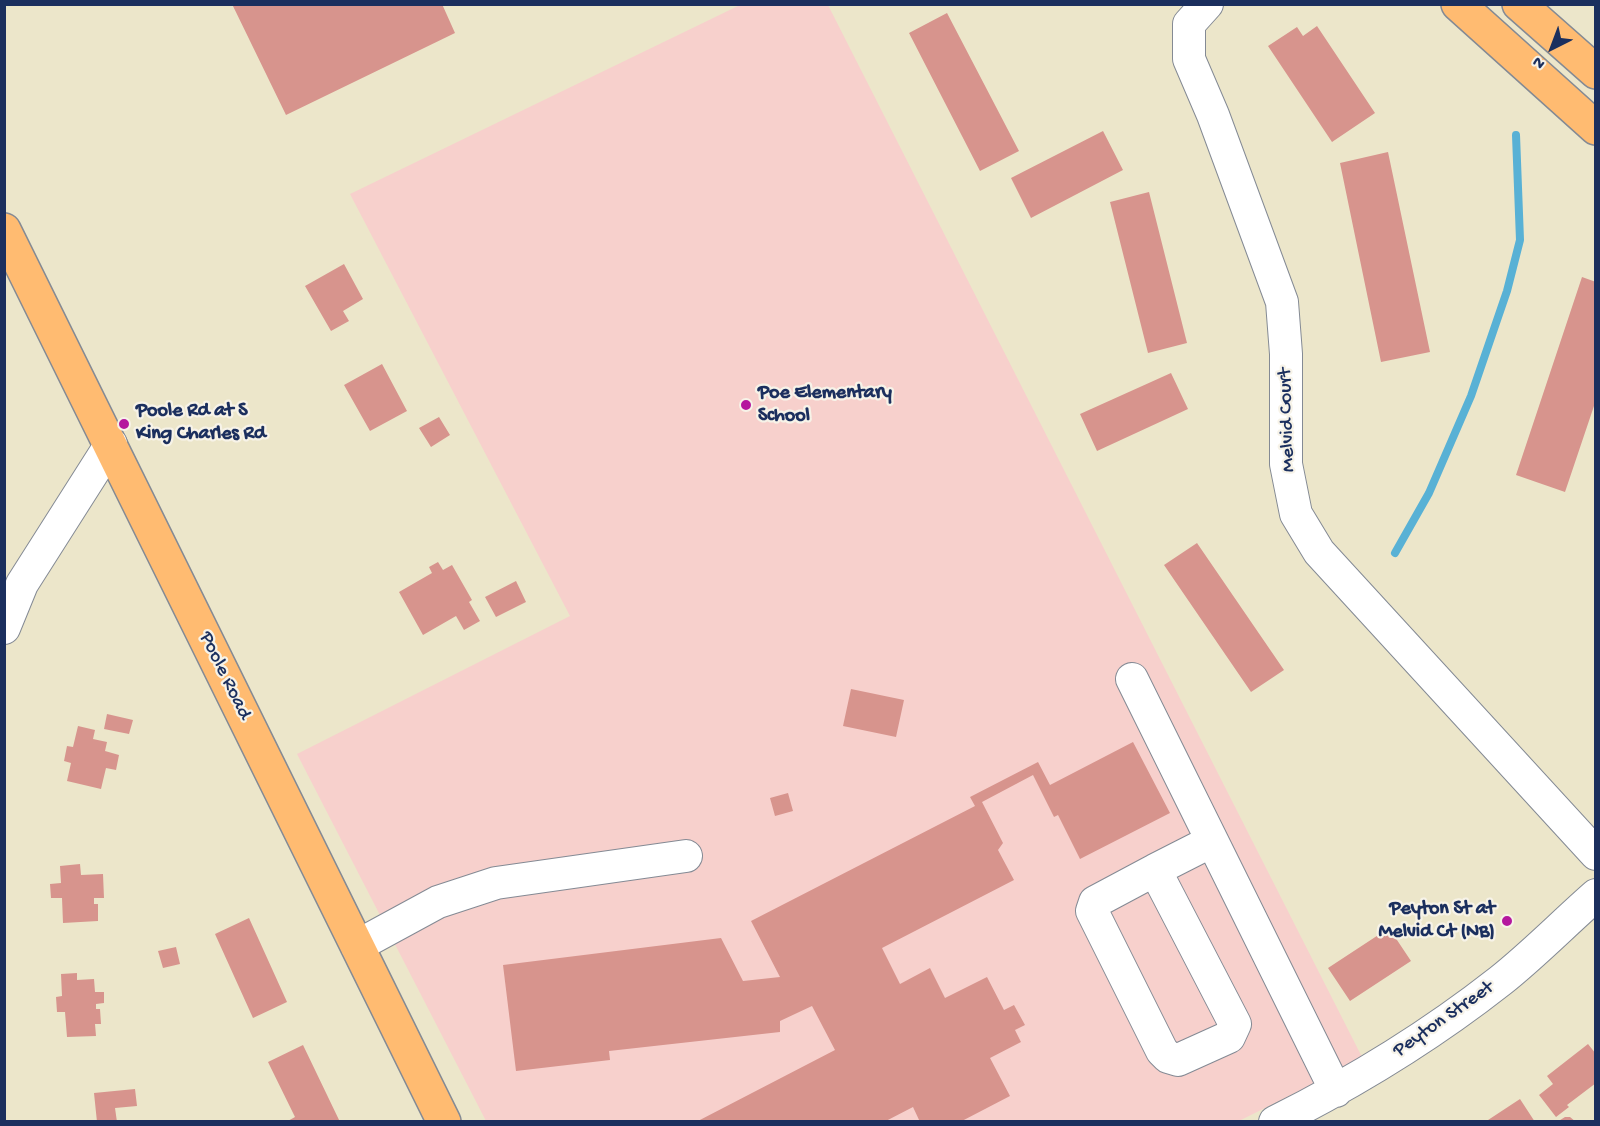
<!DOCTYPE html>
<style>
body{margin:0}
#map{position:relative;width:1600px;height:1126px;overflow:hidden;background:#ece6ca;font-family:"Gochi Hand",sans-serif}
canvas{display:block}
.frame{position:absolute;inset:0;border:6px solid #1b2f5e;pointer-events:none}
.north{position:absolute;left:1522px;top:18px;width:60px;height:60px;-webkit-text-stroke:4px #f7f3e8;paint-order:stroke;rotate:222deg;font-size:16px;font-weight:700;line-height:24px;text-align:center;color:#1b2f5e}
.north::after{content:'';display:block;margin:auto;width:21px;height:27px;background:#1b2f5e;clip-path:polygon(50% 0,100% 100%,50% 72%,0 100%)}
</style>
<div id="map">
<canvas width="1600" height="1126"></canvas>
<div class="frame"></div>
<div class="north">N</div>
</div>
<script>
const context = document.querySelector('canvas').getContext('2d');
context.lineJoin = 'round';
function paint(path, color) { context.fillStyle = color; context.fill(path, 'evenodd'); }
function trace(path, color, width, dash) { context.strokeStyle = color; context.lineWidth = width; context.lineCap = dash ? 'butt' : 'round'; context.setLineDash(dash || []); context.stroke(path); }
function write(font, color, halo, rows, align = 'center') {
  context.font = font + ' "Gochi Hand",sans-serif'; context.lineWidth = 4.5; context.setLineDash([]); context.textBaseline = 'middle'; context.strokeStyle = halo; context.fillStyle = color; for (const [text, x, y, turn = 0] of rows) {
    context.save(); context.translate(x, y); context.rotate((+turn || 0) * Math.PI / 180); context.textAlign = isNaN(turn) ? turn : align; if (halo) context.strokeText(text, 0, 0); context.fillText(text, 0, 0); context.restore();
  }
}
paint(new Path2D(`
 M740,5h88l535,1054 -124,62h-753l-189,-367 273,-138 -220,-422z`), '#f7d0cc');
trace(new Path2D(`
 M1395,553l34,-60 42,-97 36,-105 13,-51 -4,-105`), '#58b1d5', 8);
paint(new Path2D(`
 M232,4h210l13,29 -169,82z
 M947,13l72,138 -39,20 -71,-138z
 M1317,26l58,87 -43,29 -64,-96 29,-19 6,9z
 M1103,131l20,39 -92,48 -20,-40z
 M1388,152l42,200 -49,10 -41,-199z
 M1149,192l38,151 -39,10 -38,-151z
 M344,264l19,35 -20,12 6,10 -18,10 -26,-45z
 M1582,277l14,5v118l-31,92 -49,-17z
 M382,364l25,47 -37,20 -26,-46z
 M1171,373l17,36 -91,42 -17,-37z
 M439,417l11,18 -19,12 -12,-19z
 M1197,543l87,127 -33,22 -87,-127z
 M438,562l5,8 9,-5 20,35 -3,2 11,19 -16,9 -8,-14 -33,19 -24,-43 33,-19 -3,-6z
 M516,581l10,21 -30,15 -11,-20z
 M851,689l53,11 -8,37 -53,-11z
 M107,714l26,6 -4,14 -25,-5z
 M78,726l17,4 -2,9 14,3 -2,9 14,4 -3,15 -10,-2 -5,21 -34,-8 4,-18 -7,-2 3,-15 6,1z
 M1133,742l37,71 -90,46 -22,-44 -4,2 -21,-42 -51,27 21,41 -5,7 16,30 -132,68 18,36 30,-16 15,30 42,-21 17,33 10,-5 11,20 -10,5 6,12 -31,16 20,38 -50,26h-40l-7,-15 -29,15h-188l139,-72 -23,-44 -32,15v11l-171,19 1,9 -94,11 -13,-106 218,-27 22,43 37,-4 -29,-56 224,-115 -5,-9 68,-35 12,23z
 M788,793l5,18 -18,5 -5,-18z
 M80,864l1,11 22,-1 1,24h-10v6h4v17l-35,2 -1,-25h-11l-1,-14 11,-1 -1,-17z
 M249,918l38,84 -34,16 -38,-84z
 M1389,928l22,33 -61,40 -22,-33z
 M176,947l4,17 -17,4 -5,-17z
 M77,973v7l17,-1 1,13h9v11l-8,1v5h4l1,15h-6l1,12 -29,1 -2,-25h-8l-1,-15 6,-1 -1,-22z
 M1588,1044l8,10v29l-29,22 2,2 -13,10 -17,-22 14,-11 -6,-8z
 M303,1045l37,77h-54l9,-5 -27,-55z
 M135,1089l2,17 -22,2 2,14h-20l-3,-29z
 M1520,1099l15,23h-50z
 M1565,1117h5l6,5h-19z`), '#d7948d');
const minor = new Path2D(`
 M1207,4l-18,20v35l24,56 69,187 4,52v110l10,50 23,38 277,302
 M4,628l18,-44 89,-140
 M1132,679l204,412
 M1155,870l80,154 -6,13 -51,23 -10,-3 -6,-6 -70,-140 3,-9z
 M1155,870l57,-29
 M357,946l81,-44 58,-19 190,-27
 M1275,1122c80,-40 155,-86 225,-141 33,-26 64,-58 96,-86`);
const major = new Path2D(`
 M1458,4l138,124
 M1519,4l77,68
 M4,230l440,892`);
trace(minor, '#848a94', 34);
trace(major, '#848a94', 36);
trace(minor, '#fff', 32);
trace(major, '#ffbb71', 33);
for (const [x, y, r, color] of [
 [746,405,6,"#b5179e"],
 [124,424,6,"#b5179e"],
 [1507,921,6,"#b5179e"]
]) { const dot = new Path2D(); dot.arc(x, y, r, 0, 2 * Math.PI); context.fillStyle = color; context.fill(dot); trace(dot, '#f7f3e8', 2); }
write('bold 20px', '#1b2f5e', '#f7f3e8', [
 ["Poe Elementary",758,394],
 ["School",758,417],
 ["Poole Rd at S",136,412],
 ["King Charles Rd",136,435],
 ["Peyton St at",1495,910,"right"],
 ["Melvid Ct (NB)",1495,933,"right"]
], 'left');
write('20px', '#1b2f5e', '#f7f3e8', [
 ["Melvid Court",1288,420,-92],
 ["Poole Road",224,676,64],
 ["Peyton Street",1444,1020,-35]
]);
</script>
